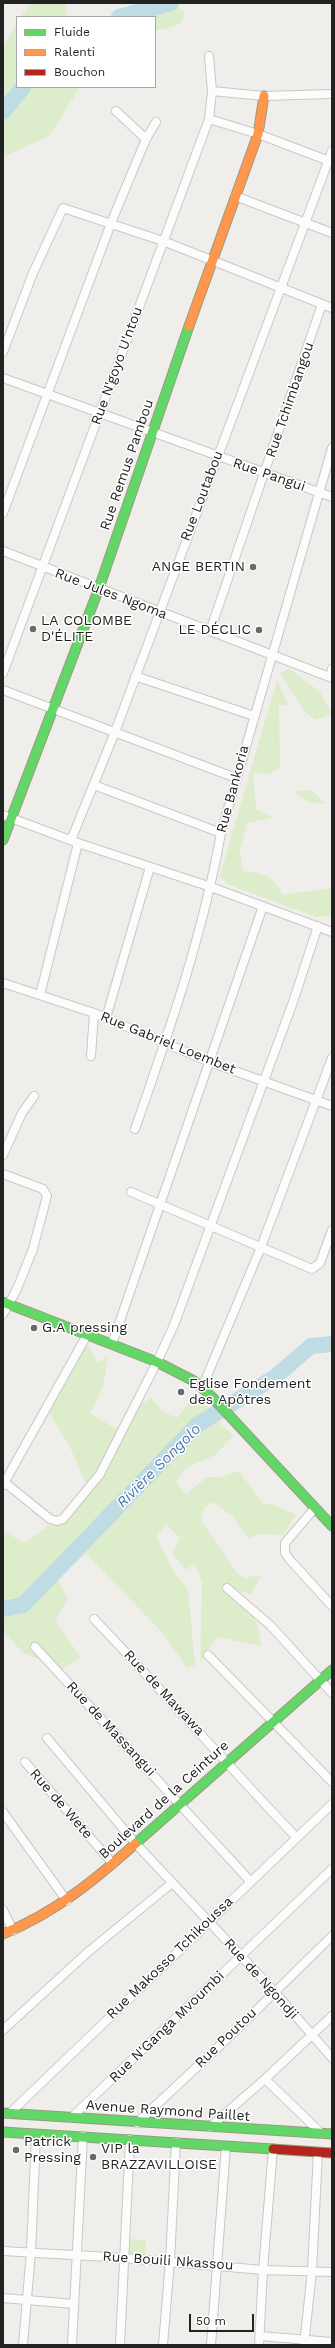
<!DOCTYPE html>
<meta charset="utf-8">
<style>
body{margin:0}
#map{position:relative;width:335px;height:2348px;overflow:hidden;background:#f0eeeb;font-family:"Work Sans",sans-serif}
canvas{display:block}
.frame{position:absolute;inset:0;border:4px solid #222;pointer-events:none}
.legend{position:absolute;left:16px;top:16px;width:140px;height:72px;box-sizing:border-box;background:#fff;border:1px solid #a7a7a7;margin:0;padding:5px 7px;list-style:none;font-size:12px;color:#222}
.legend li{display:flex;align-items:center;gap:8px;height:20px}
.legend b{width:20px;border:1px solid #a7a7a7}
.scale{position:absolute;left:189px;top:2314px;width:65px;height:18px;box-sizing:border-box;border:2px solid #222;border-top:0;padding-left:5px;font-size:12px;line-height:14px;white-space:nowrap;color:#222;-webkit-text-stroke:3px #fff;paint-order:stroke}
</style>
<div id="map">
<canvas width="335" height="2348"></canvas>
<div class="frame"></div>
<ul class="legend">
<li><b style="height:5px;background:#63d668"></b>Fluide</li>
<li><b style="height:5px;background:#ff974d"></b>Ralenti</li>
<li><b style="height:5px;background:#b3261e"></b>Bouchon</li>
</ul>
<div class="scale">50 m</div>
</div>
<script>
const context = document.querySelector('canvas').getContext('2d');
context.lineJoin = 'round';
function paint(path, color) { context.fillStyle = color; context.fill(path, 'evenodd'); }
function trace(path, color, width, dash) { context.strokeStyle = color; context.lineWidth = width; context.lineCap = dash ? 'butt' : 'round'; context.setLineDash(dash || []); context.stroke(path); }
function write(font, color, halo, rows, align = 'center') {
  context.font = font + ' "Work Sans",sans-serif'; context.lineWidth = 3; context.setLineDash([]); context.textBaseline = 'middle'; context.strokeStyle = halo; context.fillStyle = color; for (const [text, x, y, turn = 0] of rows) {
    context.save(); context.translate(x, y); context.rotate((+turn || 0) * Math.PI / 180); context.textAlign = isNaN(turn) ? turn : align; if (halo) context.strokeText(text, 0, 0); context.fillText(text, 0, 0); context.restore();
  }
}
paint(new Path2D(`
 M30,3h36l1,9 -2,5h-44z
 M152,7h25l7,4 -1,9 -8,6 -20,5v-14h-25z
 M17,23v63l-14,16v-56z
 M32,87h48l-31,49 -46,21v-36l7,-5z
 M289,668l31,24 12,22 -17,6 -10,-8 -25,-38z
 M277,680l12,26 -10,-2 1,63 -10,7 -17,-1 3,36 18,9 -27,5 -7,27 3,21c23,3 28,3 40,24l49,-7v28l-17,1 -90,-34 -5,-8z
 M312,790l13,14 -17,-2 -14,-10z
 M80,1346l10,1 8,16 9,-7c-1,24 -4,35 -17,57l21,13 10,2 19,-23 11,-7 12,14 14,6 17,-22 20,16 7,13 13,10 -19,20 -29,13 -10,14 10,12 21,-17h14l18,-6 24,33h9l24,11 -13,20 -22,-1 -13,4 -16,-22 -19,-14 -9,6 -3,12 37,54 8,5 6,-3 9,1 -10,17 -19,-5 24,32 6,25 -45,-9 -17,26 2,-81 -7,-19 -9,7 -14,-17 8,-15 -13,-13 -11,11 18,36 14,17 7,76 -8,3 -26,-37 -75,-77 -29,24 11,21 -13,21 26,38 -19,11 -39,-16 -20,-22v-100l22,12 27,-20h11l26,-32 -20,-46 -23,-37z
 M128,2239l18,1 -1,16 -18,-1z`), '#ddeccb');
trace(new Path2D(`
 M119,17l52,-14
 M3,112l20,-25
 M3,1609l20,-4 174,-180 78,-48 36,-31 21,-2`), '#bfdbe3', 16);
const street = new Path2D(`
 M212,91l52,5 68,-2
 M116,111l30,28
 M209,119l49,15 74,28
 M235,196l97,37
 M3,352l30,-79 30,-65 100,33 169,67
 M3,378l329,119
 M3,513l110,-295 33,-79 10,-17
 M3,551l329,127
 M210,631l112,-327
 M3,673l206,-554 3,-28 -3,-35
 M135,676l119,40
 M330,677l2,-8
 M3,690l233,88
 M94,785l127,48
 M3,815l75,28 133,44 121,45
 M71,840l44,-108 217,-581
 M3,983l91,30 116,49 122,44
 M40,995l38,-152
 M106,1018l44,-151
 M91,1056l3,-43
 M135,1129c34,-97 68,-195 86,-296l111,-385
 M3,1155l19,-42 12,-17
 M3,1174l40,15 4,7 -14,53 -16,40 -14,25
 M131,1192l181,77 8,-6 12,-33
 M112,1344l151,-438
 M202,1388l59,-141 71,-189
 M3,1481l47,38 7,2 6,-2 37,-45 57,-112 17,-37 119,-323 25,-76
 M3,1485l84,-150
 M315,1508l-30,35v10l5,7 42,46
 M227,1588l44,38 61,67
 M94,1619c69,72 134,147 203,219
 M35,1647l216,235
 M208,1655l124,127
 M47,1738l89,106 138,147 58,67
 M25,1762l88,102
 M3,1812l64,89
 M3,1910l10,21
 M3,2030l85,-78 84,-69
 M265,2079l57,55
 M9,2114l323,-310
 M71,2118l261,-249
 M137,2123l93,-87 102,-100
 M210,2127l55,-48 67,-63
 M3,2251l122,7 138,12 69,2
 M3,2298l71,6
 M260,2336l72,6
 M23,2345l8,-93 5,-118
 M72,2345l11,-209
 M120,2345l10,-206
 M163,2345l7,-84 6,-119
 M211,2345l15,-199
 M259,2345l4,-75 10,-121
 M304,2345l8,-74 6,-119`);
const fast = new Path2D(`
 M3,840l96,-252 90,-262
 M3,1302l154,60 37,19 18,16 120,129
 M135,1844l197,-174
 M3,2113l329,21
 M3,2132l270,17`);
const slow = new Path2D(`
 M189,326l69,-192 6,-38
 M3,1934c51,-21 91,-53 132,-90`);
const jam = new Path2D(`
 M273,2149l59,4`);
trace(street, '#c9c8c7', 10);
trace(fast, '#999a82', 11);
trace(slow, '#999a82', 11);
trace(jam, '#999a82', 11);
trace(street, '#fdfcfc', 8);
trace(fast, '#63d668', 9);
trace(slow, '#ff974d', 9);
trace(jam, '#b3261e', 9);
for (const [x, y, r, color] of [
 [253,567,4,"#6a6968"],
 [33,629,4,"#6a6968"],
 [259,630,4,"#6a6968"],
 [34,1328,4,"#6a6968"],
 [181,1392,4,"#6a6968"],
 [16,2150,4,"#6a6968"],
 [93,2157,4,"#6a6968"]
]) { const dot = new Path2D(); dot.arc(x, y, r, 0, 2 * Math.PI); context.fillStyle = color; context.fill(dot); trace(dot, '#fff', 1.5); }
write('14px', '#222', '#fff', [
 ["Rue N'goyo U'ntou",117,366,-70],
 ["Rue Tchimbangou",290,400,-71],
 ["Rue Remus Pambou",127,465,-71],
 ["Rue Pangui",269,475,19],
 ["Rue Loutabou",202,496,-69],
 ["Rue Jules Ngoma",111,594,21],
 ["Rue Bankoria",233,789,-75],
 ["Rue Gabriel Loembet",168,1043,22],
 ["Rue de Mawawa",164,1693,47],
 ["Rue de Massangui",111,1729,47],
 ["Boulevard de la Ceinture",164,1800,-42],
 ["Rue de Wete",61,1804,49],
 ["Rue Makosso Tchikoussa",170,1958,-44],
 ["Rue de Ngondji",261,1979,48],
 ["Rue N'Ganga Mvoumbi",167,2027,-44],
 ["Rue Poutou",226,2038,-44],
 ["Avenue Raymond Paillet",168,2111,4],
 ["Rue Bouili Nkassou",168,2261,4]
]);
write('14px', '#222', '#fff', [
 ["ANGE BERTIN",245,567,"right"],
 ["LA COLOMBE",41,621],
 ["D'ÉLITE",41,637],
 ["LE DÉCLIC",251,630,"right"],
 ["G.A pressing",42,1328],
 ["Eglise Fondement",189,1384],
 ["des Apôtres",189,1400],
 ["Patrick",24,2142],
 ["Pressing",24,2158],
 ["VIP la",101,2149],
 ["BRAZZAVILLOISE",101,2165]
], 'left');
write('italic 15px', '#4a7aab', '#fff', [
 ["Rivière Songolo",159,1466,-45]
]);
</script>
